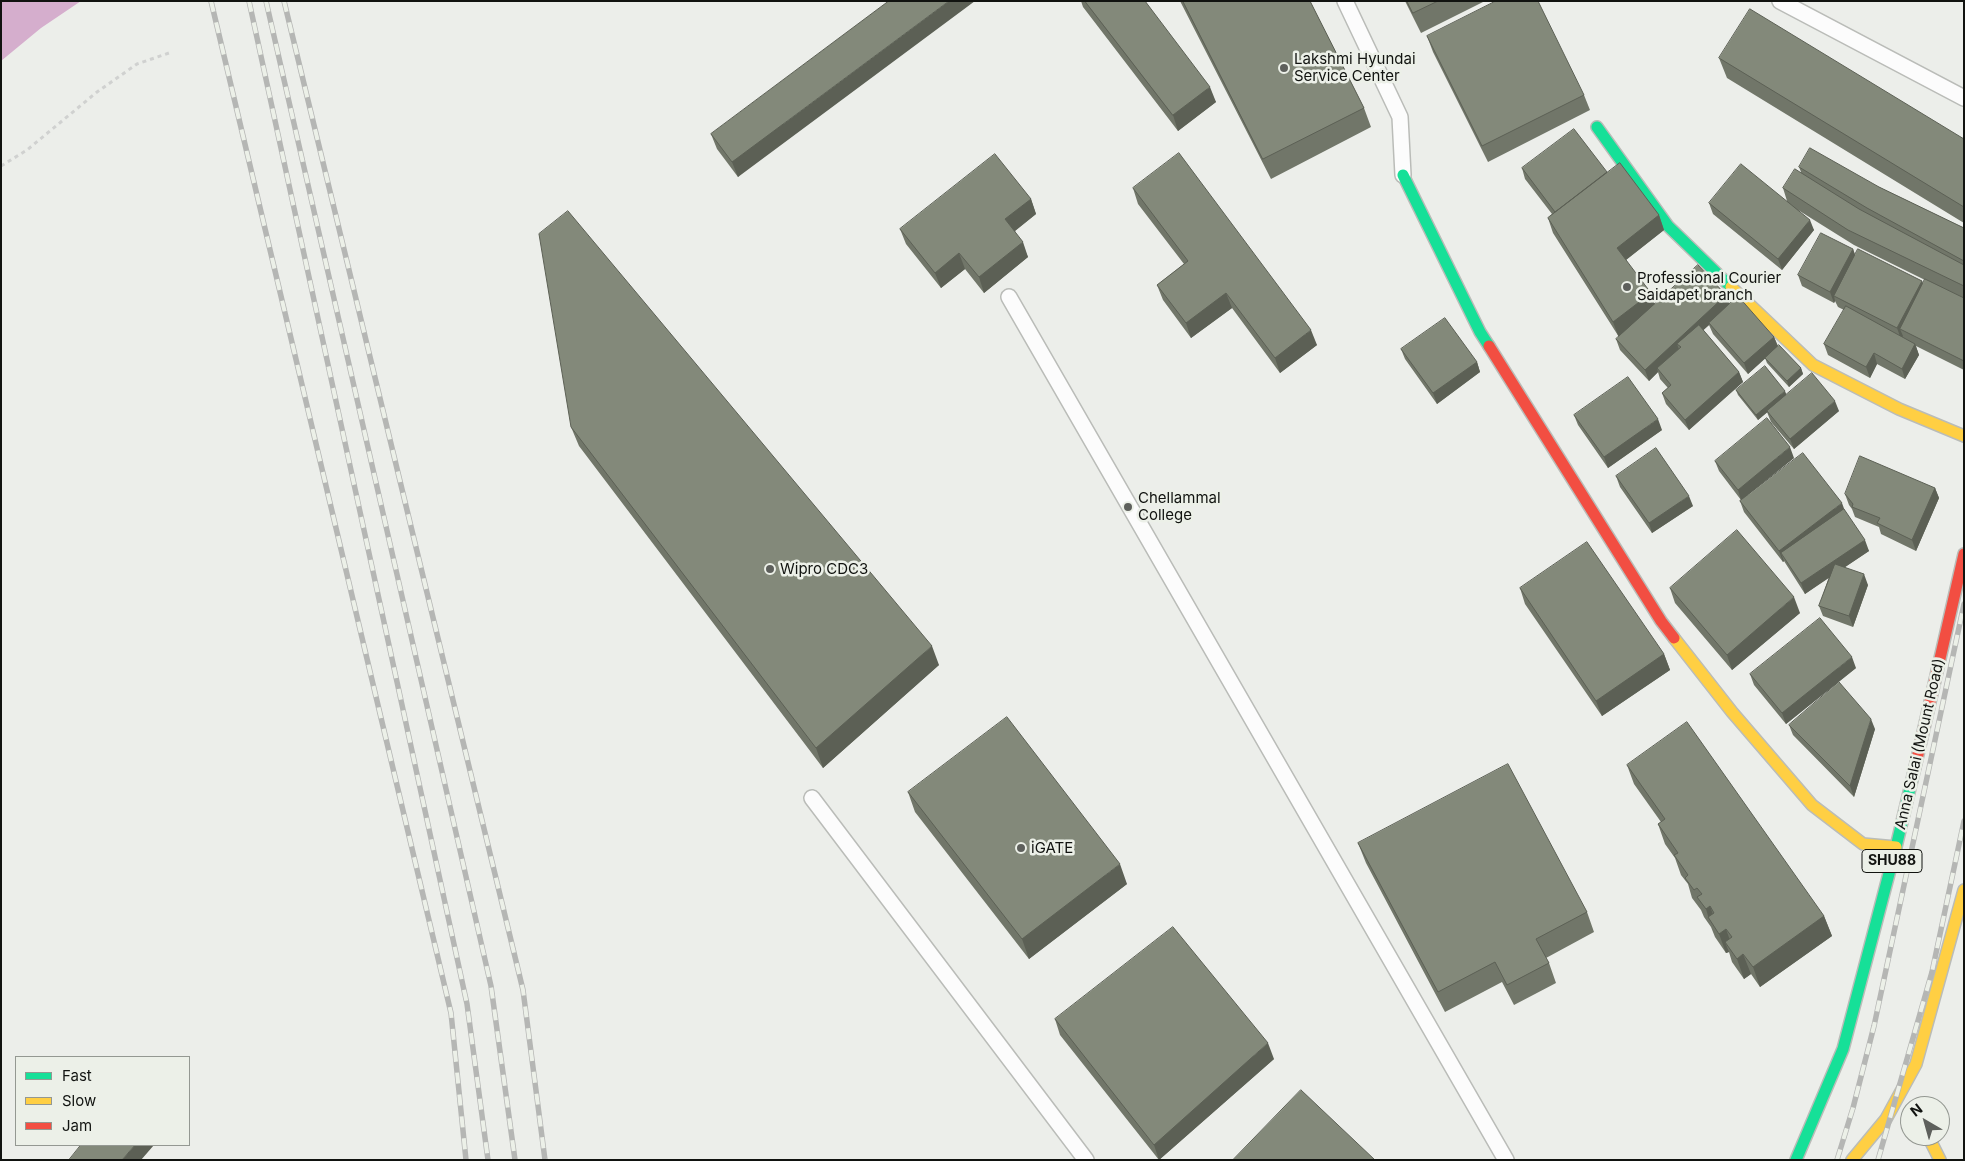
<!DOCTYPE html>
<style>
body{margin:0}
#map{position:relative;width:1965px;height:1161px;overflow:hidden;background:#eceeea;font-family:Inter,sans-serif}
canvas{display:block}
.frame{position:absolute;inset:0;border:2px solid #111310;pointer-events:none}
.legend{position:absolute;left:15px;top:1056px;width:175px;height:90px;box-sizing:border-box;background:#ecf0e8;border:1px solid #949892;margin:0;padding:6px 9px;list-style:none;font-size:15px;color:#111310}
.legend li{display:flex;align-items:center;gap:10px;height:25px}
.legend b{width:25px;border:1px solid #949892}
.north{position:absolute;left:1900px;top:1096px;width:50px;height:50px;box-sizing:border-box;background:#ecf0e8;border:1px solid #949892;border-radius:50%;rotate:322deg;font-size:14px;font-weight:700;line-height:20px;text-align:center;color:#111310}
.north::after{content:'';display:block;margin:auto;width:18px;height:22px;background:#5e605c;clip-path:polygon(50% 0,100% 100%,50% 72%,0 100%)}
</style>
<div id="map">
<canvas width="1965" height="1161"></canvas>
<div class="frame"></div>
<ul class="legend">
<li><b style="height:6px;background:#16e098"></b>Fast</li>
<li><b style="height:6px;background:#ffcf43"></b>Slow</li>
<li><b style="height:6px;background:#f24e42"></b>Jam</li>
</ul>
<div class="north">N</div>
</div>
<script>
const context = document.querySelector('canvas').getContext('2d');
context.lineJoin = 'round';
function paint(path, color) { context.fillStyle = color; context.fill(path, 'evenodd'); }
function trace(path, color, width, dash) { context.strokeStyle = color; context.lineWidth = width; context.lineCap = dash ? 'butt' : 'round'; context.setLineDash(dash || []); context.stroke(path); }
function write(font, color, halo, rows, align = 'center') {
  context.font = font + ' Inter,sans-serif'; context.lineWidth = 5; context.setLineDash([]); context.textBaseline = 'middle'; context.strokeStyle = halo; context.fillStyle = color; for (const [text, x, y, turn = 0] of rows) {
    context.save(); context.translate(x, y); context.rotate((+turn || 0) * Math.PI / 180); context.textAlign = isNaN(turn) ? turn : align; if (halo) context.strokeText(text, 0, 0); context.fillText(text, 0, 0); context.restore();
  }
}
paint(new Path2D(`
 M1,1h80l-40,27 -40,33z`), '#d5aecd');
const lane = new Path2D(`
 M1345,1l55,116 3,58
 M1780,1l184,97
 M1009,297l497,863
 M812,798l274,362`);
const fast = new Path2D(`
 M1597,127l71,99 63,61
 M1403,175l77,157 9,14
 M1796,1160l47,-111 53,-202 20,-84`);
const slow = new Path2D(`
 M1731,287l82,78 86,44 65,27
 M1674,638l58,74 80,93 51,39 33,3
 M1928,1136l12,24
 M1852,1160l34,-41 30,-55 48,-174`);
const jam = new Path2D(`
 M1489,346l172,275 13,17
 M1916,763l48,-209`);
trace(lane, '#babcb8', 18);
trace(fast, '#babcb8', 14);
trace(slow, '#babcb8', 14);
trace(jam, '#babcb8', 14);
trace(new Path2D(`
 M1,166l26,-16 70,-58 40,-28 32,-11`), '#d0d1d0', 3, [4, 4]);
trace(lane, '#fcfcfc', 15);
trace(fast, '#16e098', 11);
trace(slow, '#ffcf43', 11);
trace(jam, '#f24e42', 11);
const rail = new Path2D(`
 M211,1l240,1012 15,147
 M249,1l218,1003 21,156
 M266,1l225,985 24,174
 M284,1l239,989 22,170
 M1837,1160l16,-52 21,-82 90,-422
 M1878,1160l54,-188 32,-151`);
trace(rail, '#b5b6b4', 5.5);
trace(rail, '#ecf0e8', 4, [11]);
paint(new Path2D(`
 M889,1l-151,176 -21,-28 -6,-15z
 M1081,1h64l71,101 -38,29 -95,-124z
 M1180,1h130l54,107 7,19 -100,52z
 M1405,1h80l-64,32z
 M1427,36l157,59 6,15 -102,52 -55,-110z
 M1719,58l245,81v84l-237,-145z
 M1799,167l80,20 85,41v142l-48,-24 3,9 -14,24 -28,-15 -7,14 -42,-23 -4,-11 20,-34 -6,-3 -3,-6 -1,2 -32,-17 -4,-11 55,-26 2,6 67,26 1,3 2,-4 -71,-35 -56,-35 16,20 -32,40 -69,-56 -4,-11 78,-2 -4,-13 18,-16z
 M1522,168l85,4 52,43 5,15 -38,30 29,44 71,-9 4,9 44,33 4,9 23,22 2,6 -14,13 -22,-24 -2,-5 -17,16 -35,-40 -4,-9 -6,5 36,42 4,10 -54,48 -23,-26 -4,-11 6,-5 -8,-9 -2,-7 -9,9 -29,-31 -4,-11 3,-2 -66,-104 -5,-15 4,-4 -27,-35z
 M1133,188l184,157 -37,28 -48,-65 -41,30 -28,-38 -6,-15 27,-21 -46,-60z
 M1031,199l5,15 -21,17 13,26 -44,36 -19,-24 -24,19 -35,-44 -6,-15z
 M1401,349l76,13 3,10 -43,32 -32,-45z
 M1736,390l51,5 52,16 -45,38 -23,-27 -4,-10 -9,8 -20,-25z
 M1574,415l88,15 -54,38 -30,-43z
 M571,427l368,238 -116,103 -244,-322z
 M1794,458l-46,37 96,15 25,41 -24,16 23,18 -15,42 -30,-11 -4,-10 10,-29 -24,17 -21,-33 -1,1 -39,-50 -4,-11 1,-1 -22,-29 -4,-10z
 M1616,476l77,30 -41,27 -32,-46z
 M1935,488l4,10 -23,53 -35,-17 -2,-7 -24,-10 -3,-8 -3,-4 -4,-11z
 M1520,588l144,66 6,16 -68,46 -77,-112z
 M1670,588l130,25 -68,57 -57,-67z
 M1856,668l-70,56 -32,-39 -4,-11z
 M1789,725l86,4 -21,68 -61,-62z
 M1627,765l197,151 8,20 -72,51 -9,-13 -7,5 -12,-17 -3,-10 -3,1 -11,-16 -4,-10 -7,-10 -3,-7 -9,-12 -4,-14 -7,-9 -6,-17 -10,-14 -7,-20 3,-2 -27,-38z
 M908,792l219,92 -98,75 -114,-147z
 M1358,843l229,69 7,20 -48,26 3,5 7,20 -42,22 -12,-23 -57,30 -79,-149z
 M1055,1019l219,40 -115,101 -99,-125z`), '#717669');
paint(new Path2D(`
 M949,1h26l-237,176 -6,-15z
 M1210,87l6,15 -38,29 -5,-16z
 M1031,199l5,15 -25,20 -6,-15z
 M1659,215l5,15 -42,33 -5,-15z
 M1810,220l4,10 -32,40 -4,-11z
 M1023,242l5,15 -44,36 -5,-16z
 M1853,249l4,11 -23,36 1,5 -1,2 -4,-11z
 M959,253l6,16 -24,19 -6,-15z
 M1922,281l3,11 -25,37 3,7 -2,3 -4,-11z
 M1226,293l6,15 -41,30 -5,-15z
 M1651,293l5,15 -37,30 -6,-16z
 M1726,295l4,11 -21,17v2l-27,25 -1,-3 -4,-3 3,8 -23,16 1,4 -9,9 -4,-11z
 M1311,330l6,15 -37,28 -5,-15z
 M1774,337l4,10 -30,27 -4,-11z
 M1915,344l4,11 -14,24 -3,-10z
 M1874,353l3,11 -7,14 -4,-11z
 M1477,362l3,10 -43,32 -4,-11z
 M1801,368l2,6 -14,13 -2,-6z
 M1739,372l4,10 -54,48 -4,-10z
 M1785,391l2,5 -29,24 -2,-5z
 M1835,401l4,10 -45,38 -4,-10z
 M1658,419l4,11 -54,38 -4,-11z
 M1790,447l4,11 -53,42 -3,-10z
 M1935,488l4,10 -23,53 -4,-11z
 M1689,496l4,10 -41,27 -3,-10z
 M1842,503l4,11 -65,39 3,8 -1,1 -4,-11z
 M1865,540l4,11 -64,43 -4,-11z
 M1864,574l4,11 -15,42 -4,-11z
 M1794,597l6,16 -68,57 -5,-15z
 M932,646l7,19 -116,103 -7,-20z
 M1664,654l6,16 -68,46 -6,-15z
 M1852,657l4,11 -70,56 -4,-11z
 M1871,719l4,10 -21,68 -4,-11z
 M1120,864l7,20 -98,75 -7,-20z
 M1710,906l7,20 -8,-7 -3,-10z
 M1824,916l8,20 -72,51 -7,-20z
 M1726,929l7,20 -8,-7 4,10 -3,1 -7,-19z
 M1743,954l8,20 -7,5 -7,-20z
 M1268,1043l6,16 -115,101 -5,-15z
 M135,1145h19l-13,15h-19z`), '#5c6055');
const building = new Path2D(`
 M889,1h60l-217,161 -21,-28z
 M1085,1h60l65,86 -37,28z
 M1183,1h127l54,107 -101,51z
 M1407,1h31l-25,12z
 M1496,1h42l46,94 -102,51 -55,-110z
 M1750,9l214,130v68l-245,-149z
 M1574,129l33,43 -52,40 -33,-44z
 M1810,148l69,39 85,41v33l-97,-53 -68,-41z
 M1179,153l132,177 -36,28 -49,-65 -40,30 -29,-38 31,-24 -55,-73z
 M995,154l36,45 -26,20 18,23 -44,35 -20,-24 -24,20 -35,-44z
 M1620,163l39,52 -42,33 34,45 -38,29 -65,-104z
 M1741,164l69,56 -32,39 -69,-56z
 M1795,169l64,40 105,56v21l-116,-56 -65,-42z
 M568,211l364,435 -116,102 -245,-321 -32,-193z
 M1821,233l32,16 -23,43 -32,-17z
 M1858,249l64,32 -25,47 -63,-32z
 M1698,265l28,30 -81,75 -29,-31z
 M1925,279l39,19v63l-64,-32z
 M1738,296l36,41 -30,26 -35,-40z
 M1846,306l69,38 -13,25 -28,-16 -8,14 -42,-23z
 M1445,318l32,44 -44,31 -32,-44z
 M1699,325l40,47 -54,48 -23,-27 9,-8 -14,-17 24,-21 -4,-3z
 M1779,345l22,23 -14,13 -22,-23z
 M1765,366l20,25 -29,24 -20,-25z
 M1812,373l23,28 -45,38 -23,-28z
 M1628,377l30,42 -54,38 -30,-42z
 M1767,418l23,29 -52,43 -23,-29z
 M1656,448l33,48 -40,27 -33,-47z
 M1803,453l39,50 -63,48 -39,-50z
 M1860,456l75,32 -23,52 -35,-17 3,-5 -28,-11 1,-3 -8,-10z
 M1844,509l21,31 -64,43 -20,-30z
 M1737,530l57,67 -67,58 -57,-67z
 M1587,542l77,112 -68,47 -76,-113z
 M1835,564l29,10 -15,42 -30,-10z
 M1820,618l32,39 -70,56 -32,-39z
 M1839,682l32,37 -21,67 -61,-61z
 M1007,717l113,147 -98,75 -114,-147z
 M1687,722l137,194 -71,51 -10,-13 -6,5 -12,-17 7,-5 -6,-8 -7,5 -11,-17 6,-4 -4,-7 -4,3 -9,-12 5,-3 -5,-6 -3,2 -9,-12 3,-3 -14,-20 4,-2 -20,-29 7,-5 -38,-54z
 M1508,764l79,148 -51,27 13,24 -42,22 -12,-23 -57,30 -80,-149z
 M1173,927l95,116 -114,102 -99,-126z
 M1301,1090l74,70h-142z
 M81,1145h54l-13,15h-53z`);
paint(building, '#83897a');
trace(building, '#5c6055', 1);
for (const [x, y, r, color] of [
 [1284,68,5,"#5e605c"],
 [1627,287,5,"#5e605c"],
 [1128,507,5,"#5e605c"],
 [770,569,5,"#5e605c"],
 [1021,848,5,"#5e605c"]
]) { const dot = new Path2D(); dot.arc(x, y, r, 0, 2 * Math.PI); context.fillStyle = color; context.fill(dot); trace(dot, '#ecf0e8', 2); }
for (const [x, y, w] of [
 [1892,861,60]
]) { const box = new Path2D(); box.roundRect(x - w / 2, y - 11.5, w, 23, 4); context.fillStyle = '#ecf0e8'; context.fill(box); trace(box, '#111310', 1); }
write('bold 14px', '#111310', null, [
 ["SHU88",1892,861]
]);
write('15px', '#111310', '#ecf0e8', [
 ["Lakshmi Hyundai",1294,59],
 ["Service Center",1294,76],
 ["Professional Courier",1637,278],
 ["Saidapet branch",1637,295],
 ["Chellammal",1138,498],
 ["College",1138,515],
 ["Wipro CDC3",780,569],
 ["iGATE",1031,848]
], 'left');
write('15px', '#111310', '#ecf0e8', [
 ["Anna Salai (Mount Road)",1920,744,-77]
]);
</script>
